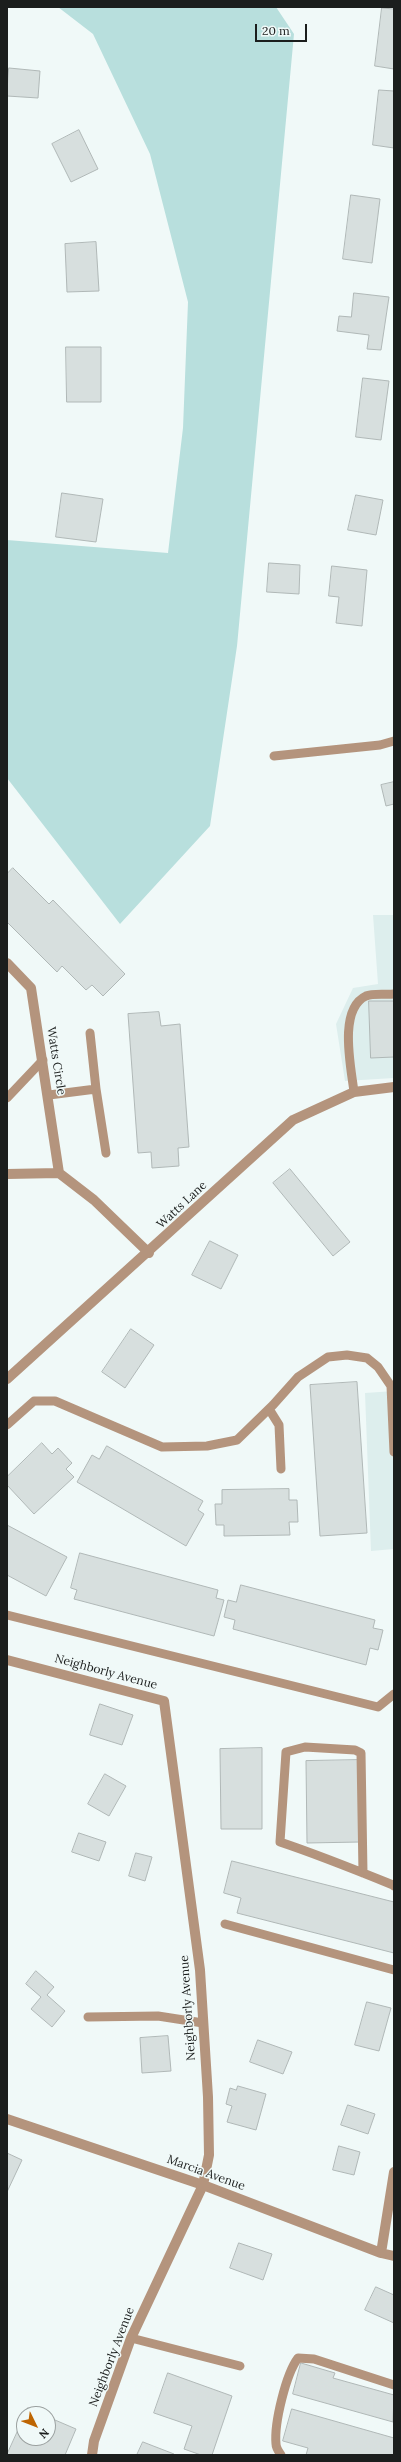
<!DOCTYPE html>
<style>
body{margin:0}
#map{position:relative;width:401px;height:2462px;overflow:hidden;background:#f0f9f8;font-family:Lora,serif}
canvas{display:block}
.frame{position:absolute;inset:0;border:8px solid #1b1e1d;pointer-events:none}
.north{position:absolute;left:16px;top:2406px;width:40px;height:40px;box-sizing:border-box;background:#f0f9f8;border:1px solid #9ba1a0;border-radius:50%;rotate:133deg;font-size:11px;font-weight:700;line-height:16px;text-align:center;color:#1b1e1d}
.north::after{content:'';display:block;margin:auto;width:14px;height:18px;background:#be6502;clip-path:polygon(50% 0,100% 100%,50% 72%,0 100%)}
.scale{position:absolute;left:255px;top:24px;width:52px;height:18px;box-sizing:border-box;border:2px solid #1b1e1d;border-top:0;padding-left:5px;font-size:12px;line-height:14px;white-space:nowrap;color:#1b1e1d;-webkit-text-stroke:3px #f0f9f8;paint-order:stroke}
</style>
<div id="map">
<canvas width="401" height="2462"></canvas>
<div class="frame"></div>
<div class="north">N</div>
<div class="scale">20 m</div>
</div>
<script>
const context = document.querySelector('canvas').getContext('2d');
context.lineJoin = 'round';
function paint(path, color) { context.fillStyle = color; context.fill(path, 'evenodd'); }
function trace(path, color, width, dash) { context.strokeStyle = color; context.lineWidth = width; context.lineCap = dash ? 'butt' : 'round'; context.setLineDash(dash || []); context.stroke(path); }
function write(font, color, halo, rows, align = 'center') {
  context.font = font + ' Lora,serif'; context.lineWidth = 3; context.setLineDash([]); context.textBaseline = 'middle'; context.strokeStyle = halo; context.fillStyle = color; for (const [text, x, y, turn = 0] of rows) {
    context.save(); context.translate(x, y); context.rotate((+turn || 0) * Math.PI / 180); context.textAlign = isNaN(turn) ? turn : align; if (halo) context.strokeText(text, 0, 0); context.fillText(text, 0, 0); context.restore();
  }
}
paint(new Path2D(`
 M373,915h21v163l-49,3 -9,-57 17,-36 25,-4z
 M394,1391v158l-23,2 -6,-158z`), '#ddeeed');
paint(new Path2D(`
 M58,7h218l18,27 -57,612 -27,180 -90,98 -113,-146v-238l161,13 15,-125 5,-126 -38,-148 -57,-120z`), '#b8dfdd');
const building = new Path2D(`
 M382,8l12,1v60l-19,-3z
 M9,68l31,3 -2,27 -31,-2z
 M379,90l15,1v57l-21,-3z
 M79,130l19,39 -27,13 -19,-38z
 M351,195l29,4 -8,64 -29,-4z
 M96,242l3,49 -32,1 -2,-48z
 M354,293l35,4 -8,53 -14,-1 2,-14 -32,-4 2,-15 12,1z
 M66,347h35v55h-34z
 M363,378l26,3 -8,59 -25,-3z
 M62,493l41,6 -7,43 -40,-5z
 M356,495l27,5 -7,35 -28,-5z
 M269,563l31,2 -1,29 -32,-2z
 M332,566l35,4 -5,56 -26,-3 3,-26 -10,-1z
 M394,782v22l-8,2 -5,-21z
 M13,868l36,36 4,-4 72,74 -22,22 -11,-11 -6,5 -24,-24 -5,6 -50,-50v-48z
 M369,1001h25v56l-23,1z
 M159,1012l2,14 19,-2 9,123 -11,1 1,18 -27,2 -1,-16 -13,1 -10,-139z
 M290,1169l60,73 -17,14 -60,-73z
 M210,1241l28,14 -17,34 -29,-14z
 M131,1329l23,16 -29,43 -23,-16z
 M357,1382l10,151 -47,3 -10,-151z
 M42,1443l10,11 6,-6 14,15 -6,6 8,8 -40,37 -27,-29v-8z
 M107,1446l96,55 -5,9 6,4 -18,32 -109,-64 15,-27 7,4z
 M289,1489v11h8l1,22h-9l1,13 -66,1v-11h-8l-1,-21h7v-14z
 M7,1525l60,32 -21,39 -39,-21z
 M80,1553l138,37 -2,8 8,2 -10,36 -140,-37 3,-9 -6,-2z
 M241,1585l134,35 -2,8 10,2 -5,20 -8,-2 -4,17 -133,-36 2,-9 -11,-3 4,-17 8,2z
 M100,1704l33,11 -11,30 -32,-10z
 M262,1748v81h-41l-1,-80z
 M359,1760l1,82 -53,1 -1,-82z
 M105,1774l21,12 -17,30 -21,-12z
 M79,1833l27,9 -7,19 -27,-9z
 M136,1853l16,4 -7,24 -16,-5z
 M232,1861l162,41v51l-157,-40 4,-15 -17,-5z
 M36,1971l18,16 -7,8 18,16 -13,16 -21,-18 10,-12 -15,-13z
 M367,2002l24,6 -12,43 -24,-6z
 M168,2036l3,35 -29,2 -2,-35z
 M258,2040l34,12 -9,22 -33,-12z
 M238,2086l28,8 -10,36 -29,-8 5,-16 -6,-2 4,-16 6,2z
 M348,2105l27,9 -7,20 -27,-9z
 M339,2146l21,6 -6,23 -21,-5z
 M7,2153l15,7 -15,32z
 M239,2243l33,11 -9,26 -33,-12z
 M376,2287l18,8v28l-29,-13z
 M301,2363l34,10 -2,5 61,17 -1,27 -100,-28z
 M168,2373l64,23 -20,59h-11l-17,-6 8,-23 -38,-13z
 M28,2408l14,6h-17z
 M292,2409l102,29v17h-88l2,-7 -25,-7z
 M24,2417v21h24v-21l28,12 -11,26h-58z
 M143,2442l31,12v1h-37z`);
paint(building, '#d7dfde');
trace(building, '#b0b8b7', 1);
trace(new Path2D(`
 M274,756l106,-11 14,-4
 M96,1089l10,64
 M354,1092c-3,-25 -16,-83 12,-96 7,-3 20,-1 28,-2
 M49,1095l47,-6 -6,-56
 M7,1098l36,-38
 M269,1409l10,16 2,44
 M7,1425l27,-24h21l107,46 45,-1 30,-6 36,-35 25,-28 30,-20 19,-2 20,3 11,9 13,19 3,66
 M7,1615l371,92 16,-13
 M363,1873l-2,-120 -6,-3 -50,-3 -19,5 -6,90c39,13 76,28 113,43l1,1
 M225,1924l169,46
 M88,2017l70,-1 45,7
 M131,2338l109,28
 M281,2455c-2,-3 -5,-7 -5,-11 -2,-21 10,-70 22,-86l16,1 80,26`), '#b4947d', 9);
trace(new Path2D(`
 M7,963l24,25 28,185 35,27 55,53
 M7,1174l52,-1
 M7,1379l286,-259 61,-28 40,-5
 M7,1660l157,41 36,269 8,127 1,58 -6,30 -72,153 -37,103 -2,14
 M7,2119l196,66 178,68 13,3
 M381,2253l13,-81`), '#b4947d', 10);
write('12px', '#1b1e1d', '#f0f9f8', [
 ["Watts Circle",56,1061,81],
 ["Watts Lane",182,1205,-43],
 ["Neighborly Avenue",106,1672,15],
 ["Neighborly Avenue",188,2008,-94],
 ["Marcia Avenue",206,2173,20],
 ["Neighborly Avenue",112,2357,-69]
]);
</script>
